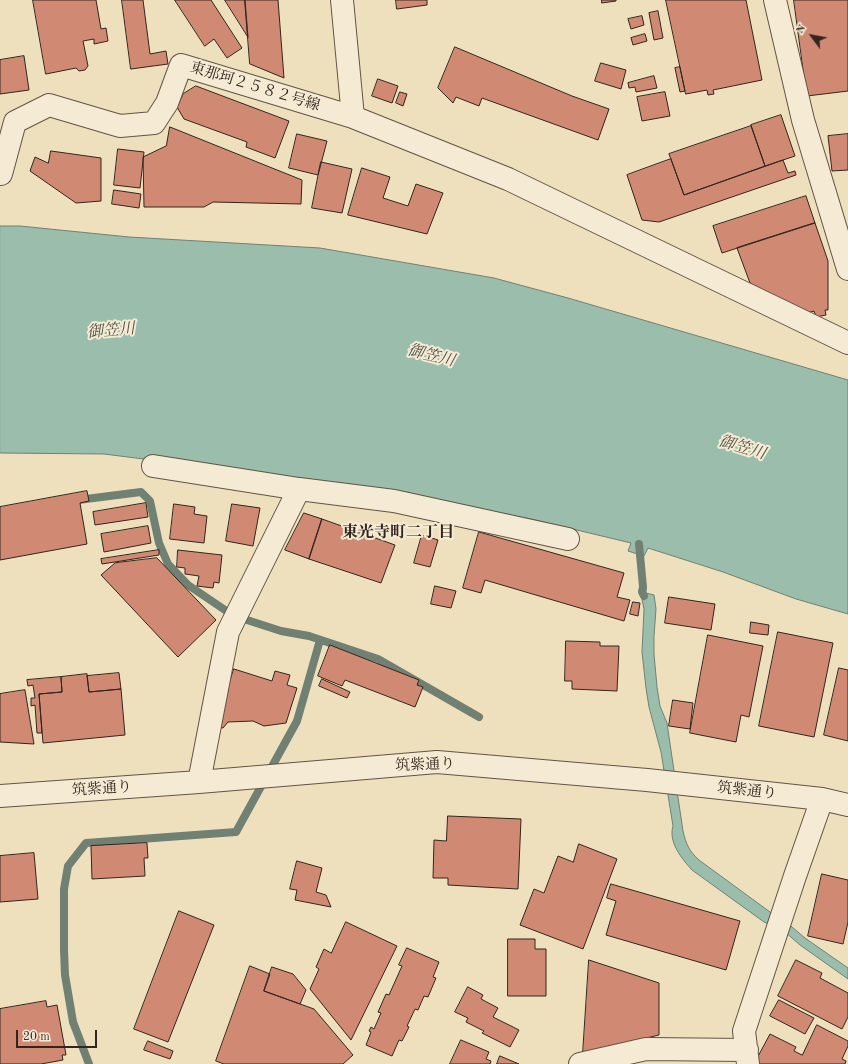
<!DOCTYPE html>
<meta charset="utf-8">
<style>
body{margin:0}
#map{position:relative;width:848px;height:1064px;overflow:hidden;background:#efe0bd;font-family:"Old Standard TT",serif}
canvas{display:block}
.north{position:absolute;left:792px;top:16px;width:40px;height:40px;-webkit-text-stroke:3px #f5ebd4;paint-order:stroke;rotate:302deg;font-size:11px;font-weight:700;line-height:16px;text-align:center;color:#32251d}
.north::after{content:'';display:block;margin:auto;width:14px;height:18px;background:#32251d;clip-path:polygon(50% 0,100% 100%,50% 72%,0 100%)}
.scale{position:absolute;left:16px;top:1030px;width:81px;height:18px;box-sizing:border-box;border:2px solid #32251d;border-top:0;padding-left:5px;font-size:12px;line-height:14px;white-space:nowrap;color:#32251d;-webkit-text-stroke:3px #f5ebd4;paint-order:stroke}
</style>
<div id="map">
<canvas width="848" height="1064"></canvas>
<div class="north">N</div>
<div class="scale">20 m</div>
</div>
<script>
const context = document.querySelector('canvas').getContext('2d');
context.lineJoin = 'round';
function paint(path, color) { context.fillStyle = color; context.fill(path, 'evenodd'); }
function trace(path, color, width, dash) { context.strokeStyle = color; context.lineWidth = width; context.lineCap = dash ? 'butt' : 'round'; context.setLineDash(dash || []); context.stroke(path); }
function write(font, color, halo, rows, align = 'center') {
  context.font = font + ' "Old Standard TT","Noto Serif JP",serif'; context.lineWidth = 4; context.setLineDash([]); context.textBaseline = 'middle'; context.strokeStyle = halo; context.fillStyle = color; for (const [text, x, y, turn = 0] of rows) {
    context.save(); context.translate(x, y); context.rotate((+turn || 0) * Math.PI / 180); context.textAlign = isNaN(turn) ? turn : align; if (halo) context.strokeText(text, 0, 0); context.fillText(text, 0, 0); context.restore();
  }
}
const water = new Path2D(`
 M0,226h20l109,11 191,11 174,30 74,20 280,82v234l-52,-15 -73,-27 -75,-24 -4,8 -16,-5 3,-8 -100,-24 -221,-39 -206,-26 -104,-1z
 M640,587l6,1v5l8,2 2,14 -2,27v18l3,33 3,19 7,17 2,14 14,94c3,13 6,20 16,29l71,52 16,10 19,16 43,30v11l-48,-34 -16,-14 -20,-9 -72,-52c-10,-11 -24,-28 -19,-44l-12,-74 -12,-45 -3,-19 -4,-36 2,-43 -2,-10 -3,-8z`);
paint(water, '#9abdac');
trace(water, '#708073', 1);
trace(new Path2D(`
 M78,500l63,-8 9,9 9,42 9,21 20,21 40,27 19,8 34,11 28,5 69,23 101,58
 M639,544l4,43 -1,5 2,4
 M89,1064l-16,-42 -8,-47 -1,-25v-61l4,-23 18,-23 150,-11 61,-111 23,-81`), '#708073', 8);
const building = new Path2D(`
 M33,0h63l5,29 5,-1 2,13 -14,3v-5l-11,2 5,25 -3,4 -6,1 -3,-3 -30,6z
 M122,0h21l7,54 16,-3 2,13 -37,5z
 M175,0h36l31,48 -15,10 -13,-19 -9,7z
 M225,0h20l3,37z
 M245,0h33l6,78 -34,-14z
 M396,0h31v5l-30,4z
 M602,0h14v1l-14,2z
 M666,0h80l16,80 -49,10 1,4 -6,1 -1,-5 -21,4z
 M794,0h54v91l-41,5z
 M658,11l5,27 -9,2 -5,-27z
 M642,16l2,9 -13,4 -3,-10z
 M645,34l2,7 -14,4 -2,-7z
 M455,47l117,49 37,13 -11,31 -116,-42 -3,8 -23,-9 -3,6 -15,-15z
 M24,56l5,34 -29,4v-34z
 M601,63l25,7 -5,19 -26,-8z
 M680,67l5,24 -5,1 -5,-24z
 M654,76l3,12 -21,4 -1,-5 -6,1 -1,-5z
 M378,79l20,7 -6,17 -20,-7z
 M196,86l93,35 -14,37 -29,-11 1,-5 -63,-23 -7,-12 6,-13z
 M400,92l7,2 -4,12 -7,-3z
 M665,92l5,24 -28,5 -5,-24z
 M781,115l14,41 -30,10 -14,-41z
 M751,126l14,40 -81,29 -15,-41z
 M170,127l132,53 -1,24 -88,-2 -9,5h-60l-1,-50 23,-11z
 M297,134l30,7 -9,34 -29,-7z
 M848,134v36l-16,1 -4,-35z
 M118,149l26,3 -4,36 -26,-3z
 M51,151l50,7v43l-25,2 -46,-32 5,-14 13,6z
 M671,159l13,36 99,-35 5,13 7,-2 1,4 -137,47 -17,-2 -15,-45z
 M321,162l31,7 -10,44 -30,-5z
 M362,168l28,9 -7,21 25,8 8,-22 27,9 -16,41 -79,-19z
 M114,190l27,4 -2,14 -27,-4z
 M806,196l9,27 -93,30 -9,-27z
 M815,223l13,38v49h-3l1,5 -10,2 -2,-6 -10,3 -54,-31 -13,-35z
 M87,491l2,10 -9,2 7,41 -87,16v-53z
 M146,503l2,14 -53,8 -2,-13z
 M174,504l21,3 -1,7 13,2 -3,27 -34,-4z
 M232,504l28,4 -7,38 -27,-5z
 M304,513l18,6 -13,40 -24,-9z
 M322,519l73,26 -14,38 -72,-24z
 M148,526l3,17 -47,9 -3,-18z
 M479,532l145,41 -7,24 13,3 -6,21 -139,-41 -4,13 -18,-5z
 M422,535l16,5 -8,27 -16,-4z
 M159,550v5l-57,9 -1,-5z
 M178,550l44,5 -3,28 -5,-1 -1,6 -16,-2 2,-10 -14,-2v-6l-8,-1z
 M157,558l59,62 -38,37 -77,-82 14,-12z
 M435,586l21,5 -5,17 -20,-4z
 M669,597l46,7 -4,26 -46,-7z
 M633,602l7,1 -2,13 -8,-2z
 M751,622l18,3 -1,10 -18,-2z
 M778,632l55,11 -19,94 -55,-11z
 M708,635l55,11 -14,71 -8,-2 -5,27 -46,-9z
 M566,641l34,1v4h19l-2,45 -45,-2v-8h-7z
 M330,645l89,35 -2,5 6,2 -8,20 -70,-27 -3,6 -24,-10z
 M839,668l9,2v71l-24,-6z
 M234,669l38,12 3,-10 15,4 -3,10 10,3 -11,35 -22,3 -11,-5 -25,1 -5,6 -7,-1z
 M119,673l2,16 -32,3 -2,-16z
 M87,674l2,18 32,-3 4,46 -82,8 -4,-49 23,-2 -1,-15z
 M61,677l1,15 -23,2 3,39h-5l-2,-28 -4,1v-8h4l-2,-13 -5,1 -1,-6z
 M322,679l28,13 -3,6 -28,-12z
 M25,690l9,54 -34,-2v-48z
 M673,700l20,3 -3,26 -21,-3z
 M448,816l73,3 -3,70 -70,-4v-7h-15l1,-38 12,1z
 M147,843l1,15h-4l1,18 -53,3 -1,-33z
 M579,844l38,15 -34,90 -63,-24 14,-36 10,4 14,-37 15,6z
 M34,853l4,46 -38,3v-46z
 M297,861l25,7 -6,24 10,3 5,12 -36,-7 2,-10 -7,-1z
 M822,874l26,6v42l-5,22 -35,-8z
 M611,884l129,37 -14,49 -120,-35 10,-34 -9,-3z
 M179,911l35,14 -46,117 -34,-13z
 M346,922l51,24 -46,94 -41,-51 9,-20 -3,-2 8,-18 7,4z
 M508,939h27v10h11v47h-38z
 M407,948l32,14 -6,15 3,1 -8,19 -4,-1 -6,14 -3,-1 -8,17 2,1 -7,14 -3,-1 -7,16 -26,-11 5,-13 -2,-1 2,-4 3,2 7,-16 -3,-1 8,-18 3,1 13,-29 -3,-1z
 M589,960l70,23v52l-76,18z
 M796,960l26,13 -2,5 28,15v24l-6,12 -64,-33z
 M250,966l20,8 -6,17 50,18 39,46 -10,9h-119l-8,-3z
 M272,967l21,7 13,16 -6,14 -36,-13z
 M468,987l15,8 -2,4 17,9 -5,9 26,13 -9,17 -28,-14 2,-2 -18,-9 2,-4 -13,-6z
 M779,1000l35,18 -9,16 -35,-18z
 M46,1001l1,6 10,-2 9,50h-4l1,5 -22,4h-41v-55z
 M817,1025l31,16v5l-6,13 4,2 -1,3h-86l-4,-2 15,-28 26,13 -2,4 8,4z
 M461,1040l28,12 -3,7 5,2 -1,3h-40z
 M148,1041l25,10 -3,8 -26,-9z
 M500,1056l19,8h-22z`);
paint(building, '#d08a74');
trace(building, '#32251d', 1);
const minor = new Path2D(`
 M342,0l11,117
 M775,0l28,120 45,149
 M0,174h1l14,-52 34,-17 71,21 34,-3 13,-20 14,-38 172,52 155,62 340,164
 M153,466l146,23
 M199,782l29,-150 71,-143 95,12 174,38
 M0,796l199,-14 238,-20 210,18 175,19 26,6
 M580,1064l66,-15 101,1
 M748,1064l-4,-33 51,-155 27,-77`);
trace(minor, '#615445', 24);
trace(minor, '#f5ebd4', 22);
write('15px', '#32251d', '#f5ebd4', [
 ["東那珂２５８２号線",255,87,17],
 ["筑紫通り",425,765,-2],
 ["筑紫通り",102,789,-4],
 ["筑紫通り",747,791,6]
]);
write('italic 16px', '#515348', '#f5ebd4', [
 ["御笠川",111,331,-5],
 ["御笠川",431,356,14],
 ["御笠川",742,448,17]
]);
write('bold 16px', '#32251d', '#f5ebd4', [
 ["東光寺町二丁目",398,533]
]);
</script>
